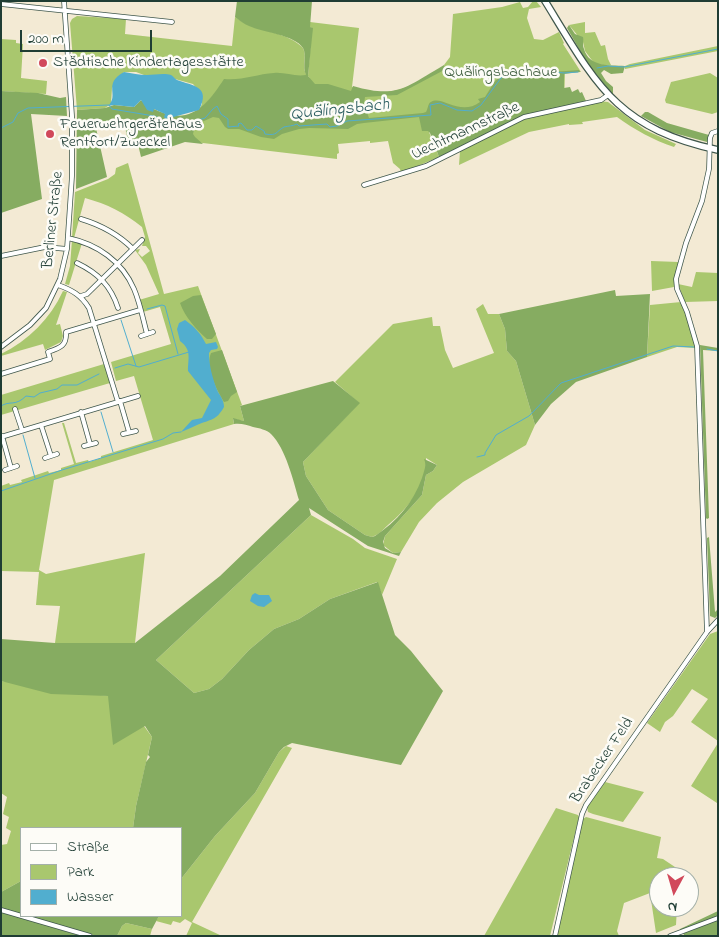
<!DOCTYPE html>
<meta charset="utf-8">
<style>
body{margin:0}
#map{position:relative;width:719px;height:937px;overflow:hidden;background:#f3ead4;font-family:"Indie Flower",sans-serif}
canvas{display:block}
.frame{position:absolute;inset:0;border:2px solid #1f3d34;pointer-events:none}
.legend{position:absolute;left:20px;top:827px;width:162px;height:90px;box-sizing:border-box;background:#fdfcf7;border:1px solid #a4b0a9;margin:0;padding:6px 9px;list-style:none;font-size:15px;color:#1f3d34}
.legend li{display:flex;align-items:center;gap:10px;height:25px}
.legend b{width:25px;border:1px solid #a4b0a9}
.north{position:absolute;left:649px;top:867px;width:50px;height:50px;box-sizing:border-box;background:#fdfcf7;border:1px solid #a4b0a9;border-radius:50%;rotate:186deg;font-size:14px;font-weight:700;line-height:20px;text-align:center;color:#1f3d34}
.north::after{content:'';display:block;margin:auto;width:18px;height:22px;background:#d1495b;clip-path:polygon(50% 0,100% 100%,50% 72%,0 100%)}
.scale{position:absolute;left:20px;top:30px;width:132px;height:22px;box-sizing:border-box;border:2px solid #1f3d34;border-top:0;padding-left:6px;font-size:15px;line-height:18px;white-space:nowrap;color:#1f3d34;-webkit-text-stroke:4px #fdfcf7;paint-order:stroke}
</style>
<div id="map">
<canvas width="719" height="937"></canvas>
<div class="frame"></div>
<ul class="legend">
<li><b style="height:6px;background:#fff"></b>Straße</li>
<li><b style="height:14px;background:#a9c76e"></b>Park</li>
<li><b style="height:14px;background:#51aecf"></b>Wasser</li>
</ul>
<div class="north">N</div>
<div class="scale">200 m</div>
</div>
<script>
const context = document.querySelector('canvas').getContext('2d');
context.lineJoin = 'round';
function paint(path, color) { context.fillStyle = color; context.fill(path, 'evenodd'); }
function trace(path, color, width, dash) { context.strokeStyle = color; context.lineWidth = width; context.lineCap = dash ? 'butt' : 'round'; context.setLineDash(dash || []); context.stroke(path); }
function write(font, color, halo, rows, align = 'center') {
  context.font = font + ' "Indie Flower",sans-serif'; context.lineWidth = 5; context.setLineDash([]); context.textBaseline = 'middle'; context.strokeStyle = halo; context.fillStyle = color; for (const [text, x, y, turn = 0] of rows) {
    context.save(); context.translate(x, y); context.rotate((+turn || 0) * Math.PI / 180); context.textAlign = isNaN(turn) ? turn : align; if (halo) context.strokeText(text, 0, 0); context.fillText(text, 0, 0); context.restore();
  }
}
paint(new Path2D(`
 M533,1h3l5,6 -12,2 -2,9 7,21 9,1 16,-8 5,11 -1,1 18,28h-16l-1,33 -135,27 10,25 -38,16 -1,-4 -7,-6 -5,-22 -18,2v-2l-32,3 1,9 -2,1v5l-151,-18 -5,-16 25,-7 8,-23 -15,15 3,-6v-9l-9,-11 -18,-5 -5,-4h-26l-8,-3h-12l-12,16 -1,16 -6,4 -28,2 -7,-87 2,-4 5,-3 49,3 -1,15 107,12 3,-29c19,15 48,13 66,29 9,8 -3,24 9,32l-2,-2 4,-48 -3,-1 1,-5 49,6 -7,59c40,14 59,-2 93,-19l-1,-3 6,-8 3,-43 49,-7 18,-5 3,6 5,-1z
 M585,22v11l10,-1 6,14 4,-1 3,14 3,6h-8l-9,-2 -9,-12 -2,-9 -14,-17z
 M1,39l15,1v3l7,1 -2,34 26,3 -1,13 -45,-3z
 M718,46v5l-93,18v-3l5,-2z
 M710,73l8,5v34l-6,2 -46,-11 -1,-3 6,-18z
 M598,101l10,1 37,28 31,14 -2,3c-21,-7 -39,-17 -57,-30l-35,5 1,2 -14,1v-1l-40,8 -70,33 1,-14 65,-32z
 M128,163l36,131 34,-8 44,119 -2,1 4,15 -11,-2 1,5 -180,56 -15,90 7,4 99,-21 -10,90h-80l5,-37 -24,-1 3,-33 -38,-1v-85l8,-3 1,2 12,-3 -1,-2 27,-9 1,2 12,-3v-2l13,-4 -12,-41h2l12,40 12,-3 1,2 12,-4v-2l52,-16 -19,-64 -18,5 -5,-19 60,-18 -11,-37 -17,5 -4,-12 20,-6 -13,-29 -11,-15 5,-1 -2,4 4,4 8,-6 -4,-5h-4l3,-9 -3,-10c-17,-14 -35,-23 -57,-29l-11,40h-2l3,-46 33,-13 7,-5 1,-6z
 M72,240l10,3 -13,42 -4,-1 5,-18z
 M651,261l28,1 -5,25 -22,4z
 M696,272l22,1v28l-33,1 -7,-18 14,3z
 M63,291l4,1 -11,33 4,-1 3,12 -2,6 -16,8 -2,-6 -42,12v-2c28,-14 49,-35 62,-63z
 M681,302l5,12 10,34 -19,-1 -30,10 3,-52z
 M483,304l5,10h11l6,15 2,22 9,10 19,64 -9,20 -63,37 -26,21 -18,19 -18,30 -8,1 -10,-8 2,-9 37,-41 4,-20 7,-4 4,-6 -11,-7c1,28 -18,50 -38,67 -5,5 -10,10 -16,12l-7,-2 -37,-25 -22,-34 -3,-14 56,-59 -24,-21 58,-58 39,-7 1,9h7l5,24 8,18 41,-15 -18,-44z
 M104,364l6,19 -109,32v-20z
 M311,515l42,24 12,9 32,11 -15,36 -5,-13 -47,17 -31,20 -25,10 -25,21 -27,29 -13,10 -15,4 -38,-33z
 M718,631v110l-27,-19 17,-23 -16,-10 -19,27 -8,6 -5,10 -13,-9 63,-89z
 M1,681l107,15 36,30 8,11 -16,69 -3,22h-112v53l-20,11v-47l6,-1 4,-13 -5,-3 3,-11 -6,-3 4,-17 -6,-4z
 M718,743v59l-1,1 -26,-17z
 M286,746l6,2 -100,174 30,14h-36l6,-13 -7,-4 -5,4 -7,-2 -2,4 -15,-4 3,-5h22v-37l34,-43 40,-43 24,-41z
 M605,782l39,10 -21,30 -30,-8 -5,-2 -1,-5z
 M556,808l22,7 1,2 -29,119h-66z
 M586,817l75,20 -4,21 6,1 15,10v8h-19v30h18l-1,18 -20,8 -6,-40 -26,10 -7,28 2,5h-63l27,-117z
 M126,923l26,6 -2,7h-33l5,-10z`), '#a9c76e');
paint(new Path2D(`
 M237,1h75l-2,26 3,1 -5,48 7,8h13l23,7 2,-5c45,13 53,1 91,-21l2,4 -49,26 -32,2 -1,7 5,14 54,-5 3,-1c2,-3 2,-9 5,-10 11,-7 29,15 49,0l-2,-3 7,-2 10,-16 13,-11 15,-1 17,4 39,-3 1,2 -16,2v14l6,-1 2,5 6,-3 2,4 2,-1 4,9 -62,15 -85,41 -9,-24 -2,-2h-6l-3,-14 -55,6 -7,1 -9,5 -39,-1 -10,1 -17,5 -8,5 -13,-2 -22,-8h-11l-3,-2 -6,-9 -6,-1 -18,8 -2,9 2,3 8,7 -18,-2 -44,15 -4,-17 -9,1 -3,-14 -5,-2 -24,3 11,49 -31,12 1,-79 28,-2 9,-3 20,2 7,-7c6,7 13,9 20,12 31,13 48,-10 63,-33 17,2 33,-5 50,-6 11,-1 21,4 32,2 -4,-8 1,-20 -3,-27 -8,-13 -41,-16 -54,-22 -5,-2 -10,-6 -14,-9z
 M569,25l6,9 8,3c1,4 -1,7 1,12 5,18 25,16 41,17l-2,7 -12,1 -7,-4 -3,3 5,8 7,6v8l-26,-32 -20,-35z
 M1,91l37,2 22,5 6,-1 1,19 -36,-2 11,85 -41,14z
 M645,112h3l19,11 42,12 -2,7 -37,-10 -29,-16z
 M615,290l1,6 34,-2 -3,63 -71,25 -25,22 -16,21 -19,-64 -9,-10 -2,-22 -6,-15z
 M201,295l15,39 -4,5h-5c-11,-10 -22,-22 -27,-36l13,-7z
 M700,345l18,3v3l-15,-1 6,168 -2,1 -1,-1z
 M222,350l15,42 -6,4 -3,5 -4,1c-8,-14 -19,-34 -13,-49z
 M333,381l27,22 -57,59 3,14 22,34 37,25 7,2 3,-1c22,-15 38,-33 47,-58 2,-7 5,-13 2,-19l13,6 -4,6 -7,4 -4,20 -37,41 -2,6 2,6 8,5 8,-1 -2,4 -31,-10 -59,-38 2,7 -155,145 38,33 15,-4 13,-10 27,-29 25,-21 25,-10 31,-20 48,-17 17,53 16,16 32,40 -42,74 -109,-22 -8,4 -5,5 -24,41 -40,43 -34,43v-51h-48l3,-22 10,-44 4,-5 -2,-2 4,-18 -7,-11 -32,19 -5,-49 -57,-2 -50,-13v-42l54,4h80l85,-67 79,-76c-6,-20 -13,-51 -28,-66 -4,-4 -12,-6 -18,-7 -6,-2 -12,-4 -19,-3l-1,-6 11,3 -4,-15z
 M709,537l6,75 3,-3v6l-3,3 -5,-2 -3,-78z
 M21,881v33l-20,-6v-16z
 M718,911v25h-35l1,-2 -4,-5z
 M1,912l81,24h-81z
 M27,916h132l-7,13 -26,-6 -4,3 -5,10h-20z`), '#86ac61');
paint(new Path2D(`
 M124,72c8,1 15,3 23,3 7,0 17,-2 24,0 2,1 4,4 6,5 16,6 34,6 22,30l-33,9 -2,-2 1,-3 -11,-5 -1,3 -6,-2 -6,-10 -7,7 -20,-2 -6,1c12,-11 -6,-22 16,-34z
 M185,320c10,7 16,14 21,24l10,-2 2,5 -1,2 -6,1 -2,3c0,13 4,27 9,39 3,5 6,9 6,15 -8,14 -13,12 -27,18 -5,2 -10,5 -16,7l11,-12 10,-2 9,-18 -23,-29c0,-13 4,-21 -8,-30l-3,-12 2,-6z
 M255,593l4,2h10l3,6 -8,6 -6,-1 -8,-5 2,-6z`), '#51aecf');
trace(new Path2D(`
 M597,68l11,-2 16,1 94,-18
 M1,128l12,-6 5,-9 10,-5 81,-3 3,4 42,7 5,2 11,10 35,-10 8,-9 4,-3 4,8 7,5v8l11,-1 -1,-2 3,-1 6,7h5l4,-4 8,5 1,3c13,2 10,-2 19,-7 4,-1 9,-1 13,-3l2,2 28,-2 3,3 7,-1 10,-5 84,-6 -1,-10 10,-2 17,7 15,1 9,-6 20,-27 13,-8 26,4 16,-2 8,1 14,-1
 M147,309l15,-4 3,1 13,48
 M121,320l15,46
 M707,349l11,2
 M115,368l13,-4 11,3 50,-15
 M1,406c9,-6 14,1 25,-10l8,1 6,-4 17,-4 5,-4h15l22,-11
 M101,412l12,40
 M23,435l12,43
 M477,457l8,-2v-2l11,-18 33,-19 32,-33 112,-37 21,1
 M1,491l61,-21 101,-31 10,-6 8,-1`), '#51aecf', 1);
const minor = new Path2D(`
 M1,4l171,18
 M364,185l62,-19 98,-49 77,-17 7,-5
 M81,219c20,6 37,15 52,30
 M68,238c29,6 54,23 66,51 6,14 9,30 13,45
 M1,256l44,-9 22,2
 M77,263c21,10 34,23 41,45
 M58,285c14,5 23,10 31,23l29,94
 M81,296l6,-2 55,-54
 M141,336l12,-4
 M1,347l29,-22 16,-17 14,-29 7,-30 5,-73v-60l-8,-115
 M1,374l49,-15 -2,-7c12,-4 19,-6 18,-20l74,-22
 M120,401l9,31
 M15,409l7,21
 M81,412l9,32
 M41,425l10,31
 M123,434l13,-3
 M2,436l9,32
 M1,437l137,-41
 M84,446l12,-3
 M45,458l12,-4
 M5,470l12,-4
 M707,632l-10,-286 -10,-34 -10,-23 -1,-10 10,-36 16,-42 7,-32 1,-31 2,-5 6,-2
 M1,910l89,26
 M555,936l27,-122 4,-9 121,-173 11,-12
 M670,936l48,-18`);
const primary = new Path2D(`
 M545,1c51,83 71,127 173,149`);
trace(minor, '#3f574c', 5.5);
trace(primary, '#3f574c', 8);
trace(minor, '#fff', 4);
trace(primary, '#fff', 5.5);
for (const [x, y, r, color] of [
 [43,63,5,"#d1495b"],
 [50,134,5,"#d1495b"]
]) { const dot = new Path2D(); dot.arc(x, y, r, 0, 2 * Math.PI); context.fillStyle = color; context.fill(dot); trace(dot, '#fdfcf7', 2); }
write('16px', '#1f3d34', '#fdfcf7', [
 ["Städtische Kindertagesstätte",53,63],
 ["Feuerwehrgerätehaus",60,125],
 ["Rentfort/Zweckel",60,143]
], 'left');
write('16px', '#426042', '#fdfcf7', [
 ["Quälingsbachaue",501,73]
]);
write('16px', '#1f3d34', '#fdfcf7', [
 ["Uechtmannstraße",466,132,-25],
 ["Berliner Straße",54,220,-84],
 ["Brabecker Feld",603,761,-56]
]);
write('italic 18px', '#2e5f62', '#fdfcf7', [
 ["Quälingsbach",340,111,-6]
]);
</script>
